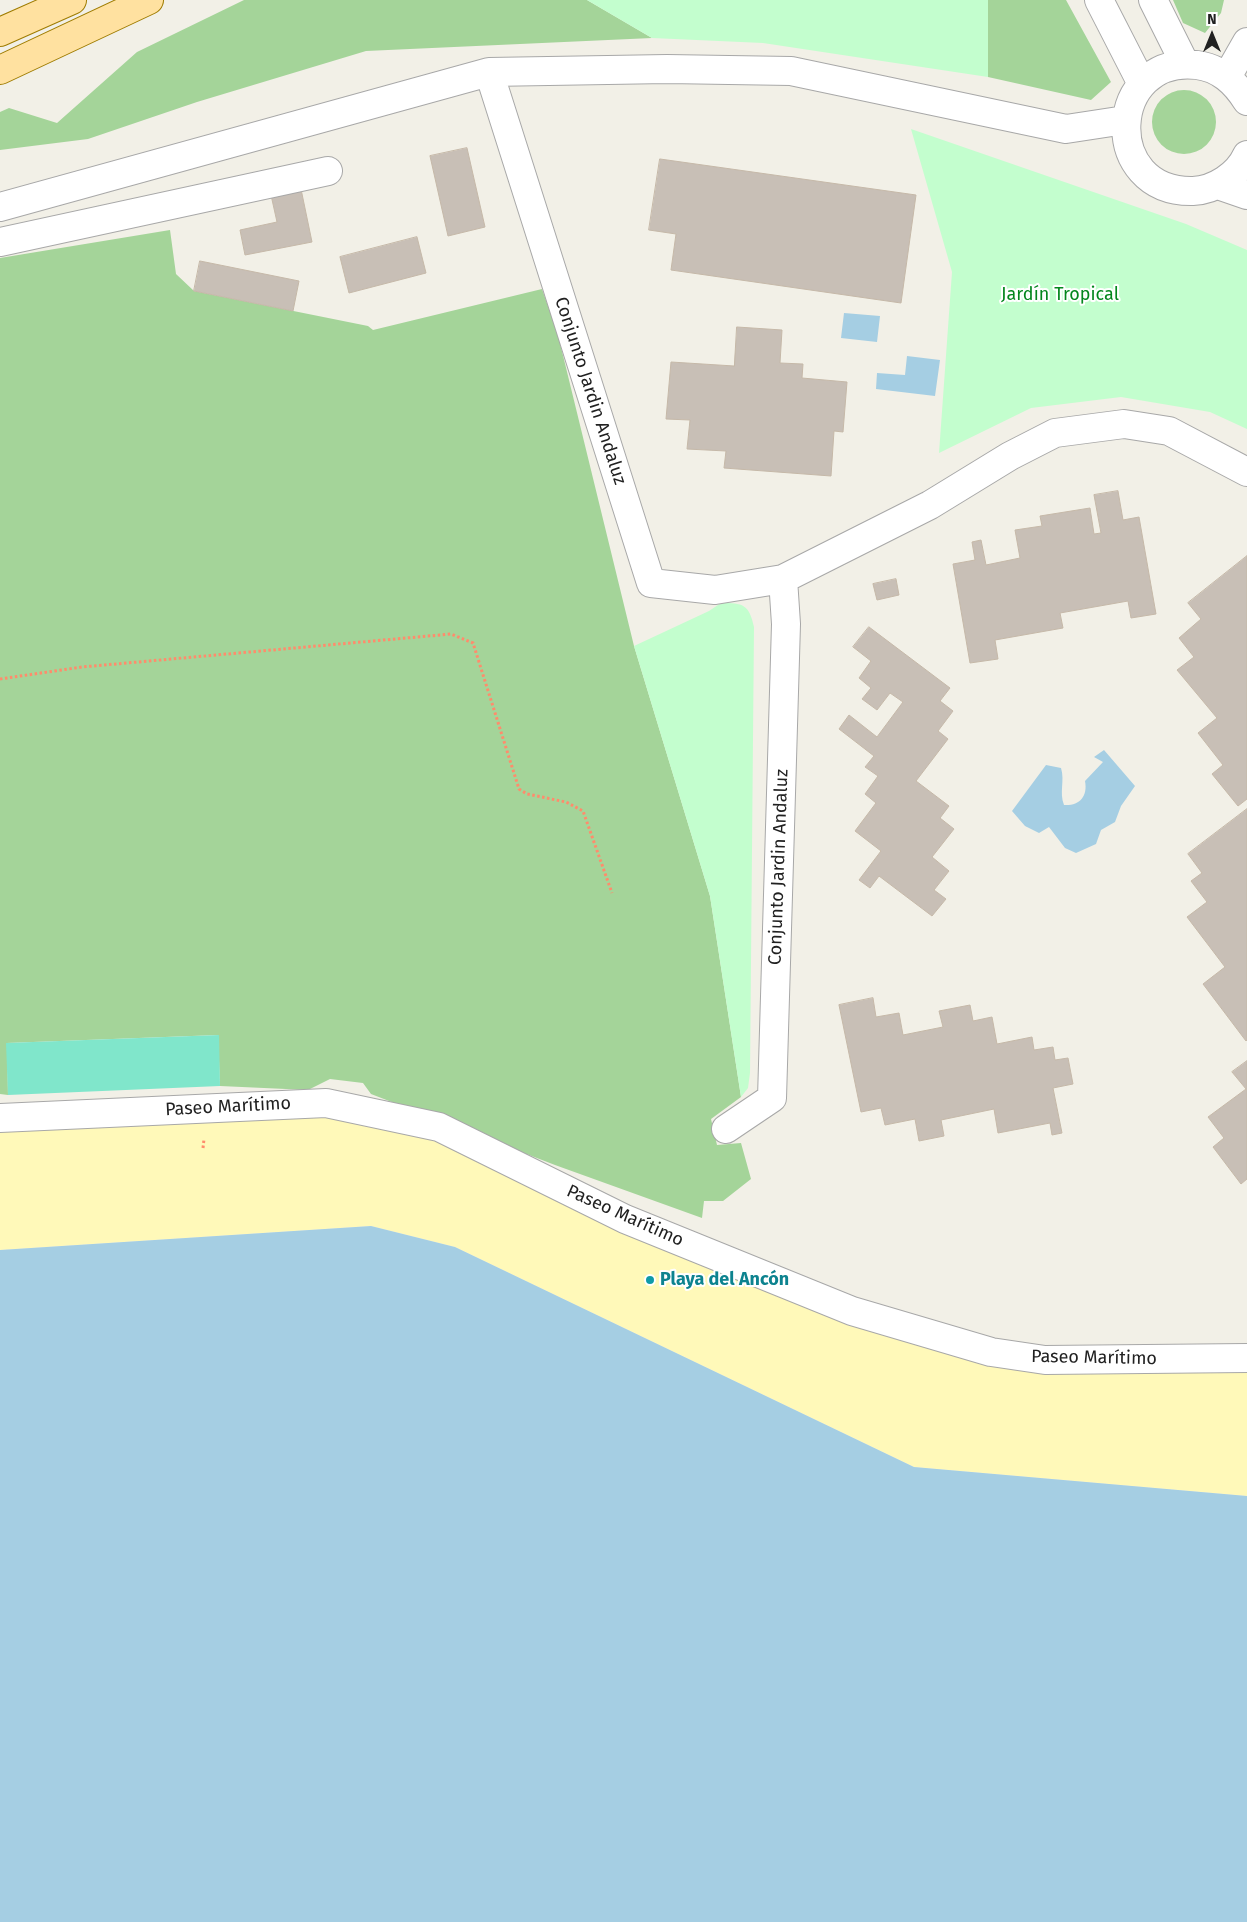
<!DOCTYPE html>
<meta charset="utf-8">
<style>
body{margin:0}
#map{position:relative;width:1247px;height:1922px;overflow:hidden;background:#f2f0e7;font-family:"Fira Sans",sans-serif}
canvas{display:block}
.north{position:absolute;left:1187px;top:10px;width:50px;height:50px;-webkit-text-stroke:4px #fff;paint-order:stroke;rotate:0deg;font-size:14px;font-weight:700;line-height:20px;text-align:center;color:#212121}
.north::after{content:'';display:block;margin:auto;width:18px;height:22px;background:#212121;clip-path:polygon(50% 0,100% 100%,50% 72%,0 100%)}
</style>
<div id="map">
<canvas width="1247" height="1922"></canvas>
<div class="north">N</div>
</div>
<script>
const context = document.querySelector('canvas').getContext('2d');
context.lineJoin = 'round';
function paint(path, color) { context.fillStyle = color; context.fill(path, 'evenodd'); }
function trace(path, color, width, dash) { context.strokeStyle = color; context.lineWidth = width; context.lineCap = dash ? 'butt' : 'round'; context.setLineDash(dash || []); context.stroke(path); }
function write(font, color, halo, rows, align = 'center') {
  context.font = font + ' "Fira Sans",sans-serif'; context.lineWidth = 4; context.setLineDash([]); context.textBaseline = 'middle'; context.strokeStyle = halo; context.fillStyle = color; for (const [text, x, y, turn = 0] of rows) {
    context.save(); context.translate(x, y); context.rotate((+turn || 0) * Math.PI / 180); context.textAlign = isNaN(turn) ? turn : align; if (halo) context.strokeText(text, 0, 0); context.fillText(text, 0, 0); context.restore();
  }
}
paint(new Path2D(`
 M244,0h343l65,38 -286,13 -169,51 -109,37 -88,11v-38l9,-4 48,15 80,-71z
 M988,0h78l45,82 -20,18 -103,-23z
 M1173,0h51l-3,13 -16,20 -22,-10z
 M1152 122a32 32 0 1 1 64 0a32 32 0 1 1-64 0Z
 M170,230l6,44 18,17 174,35 5,4 169,-41 16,46 76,311 76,250 31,201 -30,22 6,26 24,-2 10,36 -28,22h-19l-2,17 -147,-53 -184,-71 -8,-11 -33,-4 -22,11 -88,-4 -2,-51 -211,8 1,52 -8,-1v-836z`), '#a4d499');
paint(new Path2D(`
 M326,1103l113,24 187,92 365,133 256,6v138l-333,-29 -459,-220 -84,-21 -371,24v-132z`), '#fff9b9');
paint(new Path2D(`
 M587,0h401v77l-225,-34 -111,-5z
 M911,129l275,95 61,26v179l-37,-17 -89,-15 -90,11 -92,45 13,-181z
 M721,603c22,0 28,1 33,24l-4,446 -2,15 -7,9 -31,-201 -76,-250 75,-35z`), '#c3fece');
paint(new Path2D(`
 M219,1035l1,51 -212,9 -2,-52z`), '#80e6cb');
paint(new Path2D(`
 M844,313l36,3 -3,26 -36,-4z
 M907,356l33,4 -5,36 -59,-7 1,-16 28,2z
 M1104,750l31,36 -14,20 -6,16 -14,8 -5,14 -20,9 -11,-5 -16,-21 -10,6 -14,-7 -13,-15 34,-46 15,3c4,13 -2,24 3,37 15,1 24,-8 21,-24l18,-19 -9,-5z
 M371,1226l84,21 459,220 333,29v426h-1247v-672z`), '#a5cee3');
const building = new Path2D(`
 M467,148l18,79 -37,9 -18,-80z
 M660,159l256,36 -15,108 -230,-33 5,-36 -27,-4z
 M301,189l11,53 -67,13 -5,-25 37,-8 -6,-27z
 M417,237l9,36 -77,20 -9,-36z
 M200,261l99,20 -6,30 -99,-20z
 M737,327l45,3 -2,33 23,1 -1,14 45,4 -4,50 -9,-1 -3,45 -107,-8 2,-17 -39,-2 3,-29 -24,-1 5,-57 63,4z
 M1118,491l5,29 16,-3 17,97 -25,4 -3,-17 -68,12 3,15 -68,12 3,19 -28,4 -17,-99 22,-4 -3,-18 9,-2 5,25 34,-7 -5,-28 27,-4 -2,-10 50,-8 4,26 7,-1 -7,-38z
 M1247,556v243l-9,7 -26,-32 11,-9 -25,-32 19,-15 -40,-48 17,-13 -15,-19 22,-19 -13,-16z
 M896,579l3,16 -22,5 -4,-16z
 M869,627l81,61 -10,13 13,10 -15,20 10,8 -32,42 33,25 -9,12 14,11 -22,28 17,14 -15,19 12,9 -14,17 -53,-40 -9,12 -11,-8 22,-29 -26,-20 21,-28 -11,-9 13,-18 -13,-9 9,-11 -35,-27 10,-14 28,22 26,-35 -13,-9 -13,17 -15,-11 9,-11 -12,-10 12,-17 -18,-14z
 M1247,809v231l-1,1 -43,-57 22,-17 -38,-50 20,-15 -16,-21 11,-8 -14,-19z
 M873,998l3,19 23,-4 4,22 40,-8 -4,-16 31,-6 3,16 19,-4 5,27 35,-7 2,13 19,-3 2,13 13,-2 5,26 -20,4 9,45 -10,2 -2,-12 -52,10 -4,-24 -53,11 3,16 -25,5 -4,-22 -30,6 -4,-17 -20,4 -22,-107z
 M1247,1061v118l-6,5 -28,-37 11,-9 -16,-21 38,-28 -14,-17z`);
paint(building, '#c8bfb6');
trace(building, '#c5b8a8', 1);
const minor = new Path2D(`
 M1099,0l43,84
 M1153,0l32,64
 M489,72l162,511 64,7 68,-11 147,-74 80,-49 45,-23 69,-9 45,7 78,41
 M1227,77l20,-35
 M1247,101c-12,-19 -27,-33 -50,-36 -90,-10 -97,128 -4,126 22,-1 45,-16 54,-36
 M1218,185l29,10
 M0,207l489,-135 178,-3 124,2 275,58 59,-9
 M0,242l328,-71
 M0,1118l326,-15 113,24 186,92 227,92 139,41 54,8 202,-2
 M726,1129l46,-31 14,-474 -3,-45`);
const major = new Path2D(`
 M0,32l72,-32
 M0,70l149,-70`);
trace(minor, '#a8a8a8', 30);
trace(major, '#9f7c00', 30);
trace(new Path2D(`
 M0,679l82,-12 369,-33 22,9 46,146 8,5 39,8 17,9 29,82
 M203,1148l1,-9`), '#ff8c6c', 3, [2.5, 2.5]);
trace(minor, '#fff', 28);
trace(major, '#ffe1a0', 28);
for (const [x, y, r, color] of [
 [650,1280,5,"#0f9aa8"]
]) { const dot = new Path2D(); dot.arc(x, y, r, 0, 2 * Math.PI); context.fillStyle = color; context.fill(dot); trace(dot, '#fff', 2); }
write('18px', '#04861d', '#fff', [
 ["Jardín Tropical",1060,295]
]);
write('18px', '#212121', '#fff', [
 ["Conjunto Jardin Andaluz",590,391,72],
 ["Conjunto Jardin Andaluz",779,867,-88],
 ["Paseo Marítimo",228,1107,-3],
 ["Paseo Marítimo",625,1216,24],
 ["Paseo Marítimo",1094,1358,1]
]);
write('bold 18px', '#0d838f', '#fff', [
 ["Playa del Ancón",660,1280]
], 'left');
</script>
